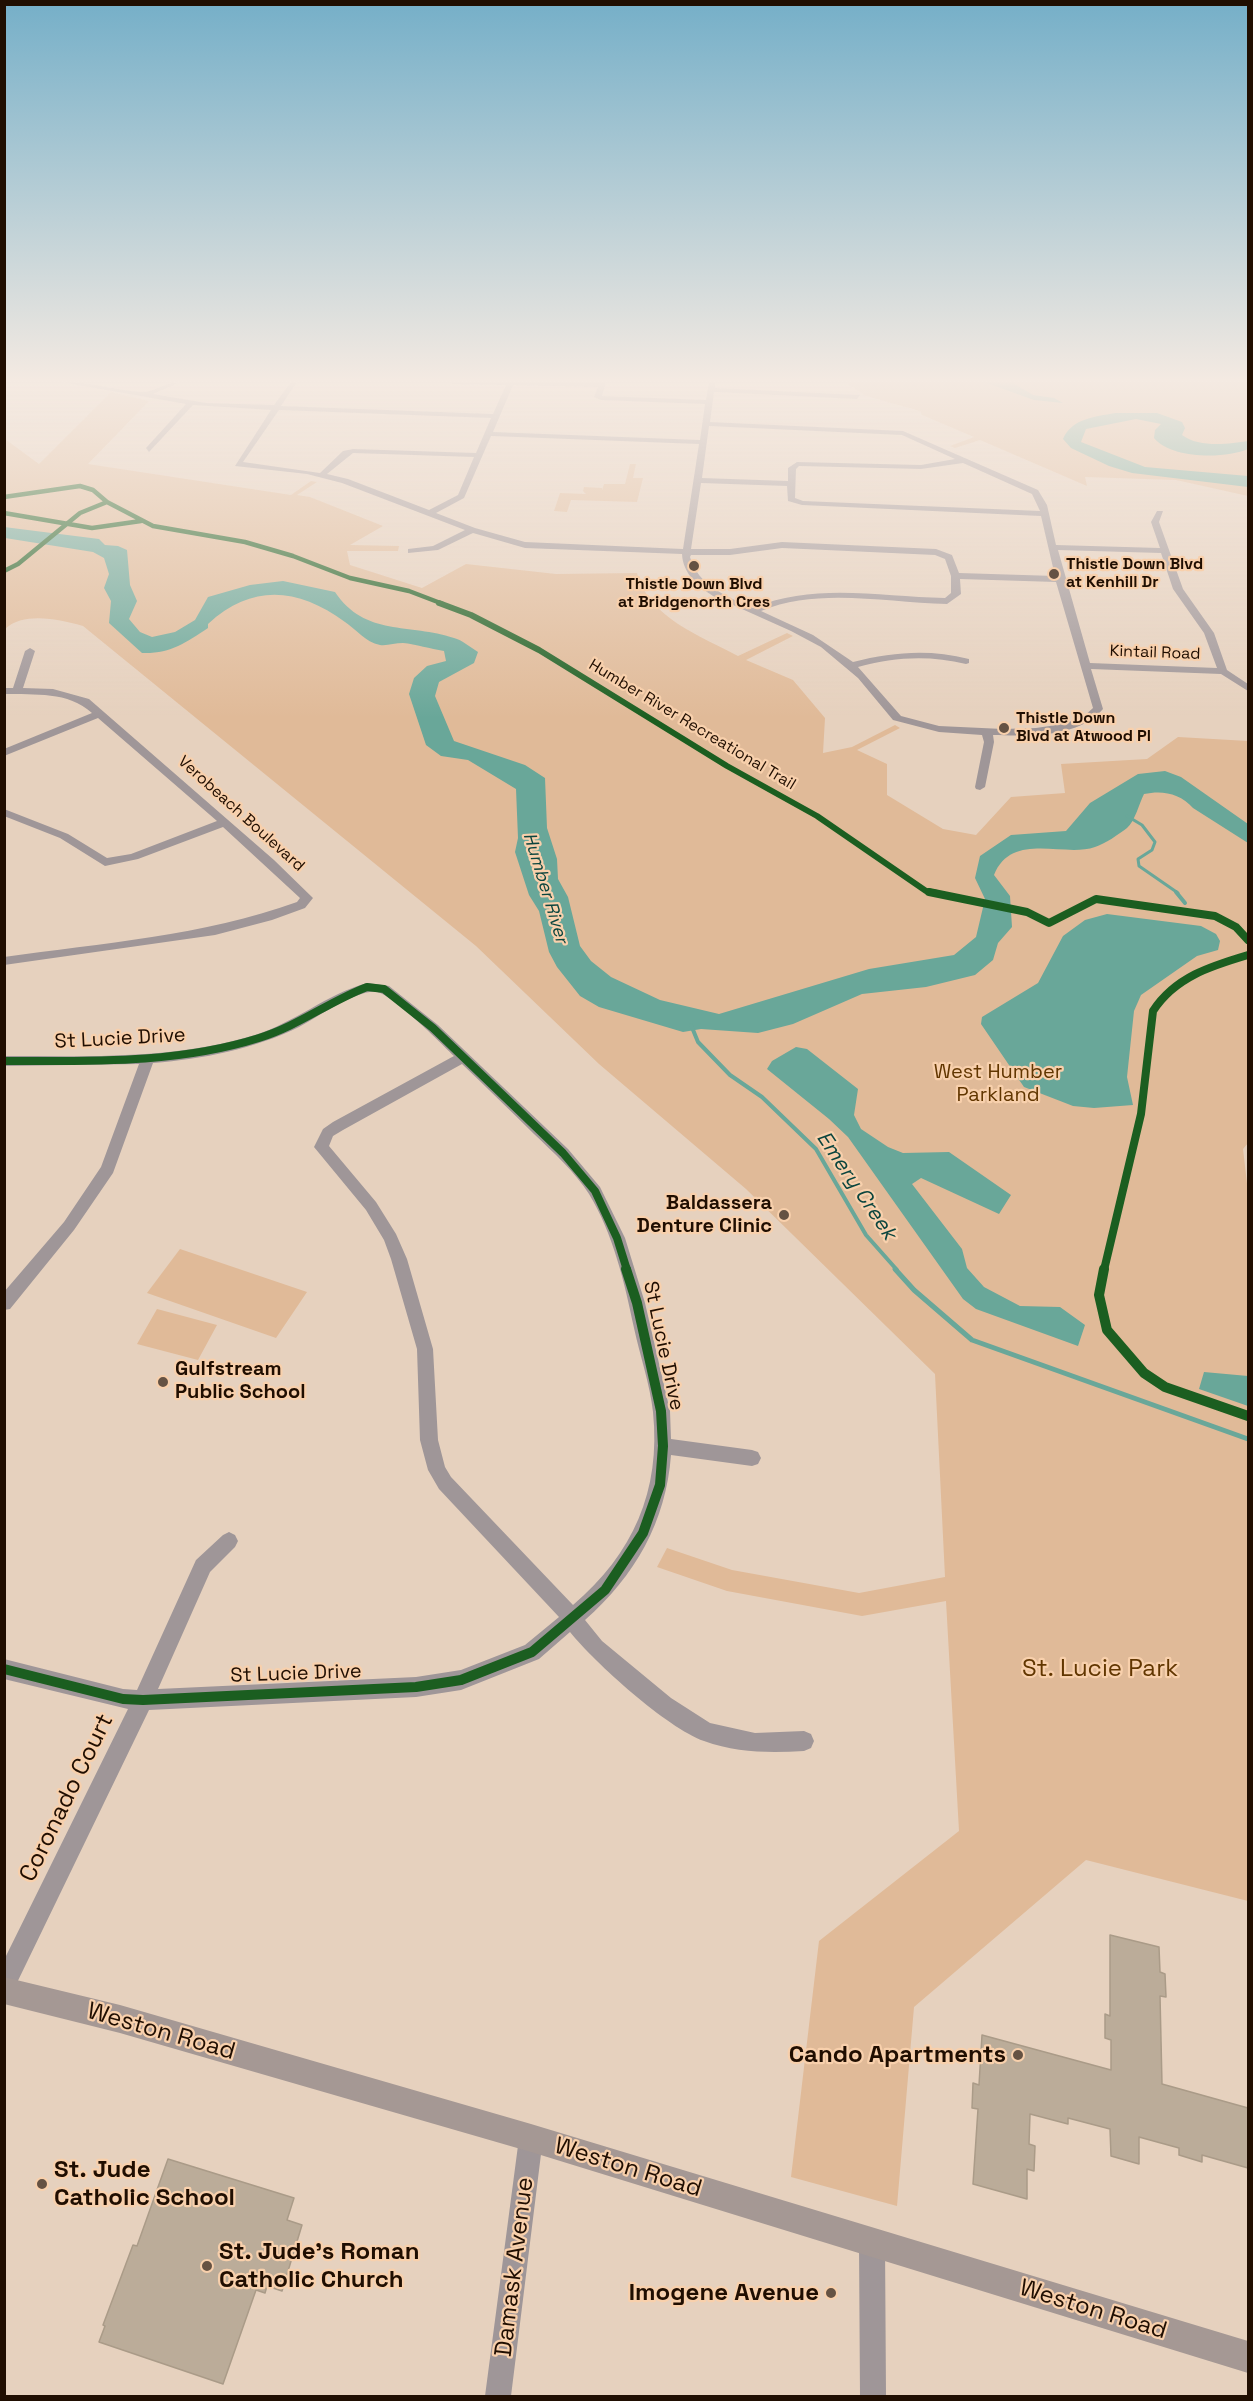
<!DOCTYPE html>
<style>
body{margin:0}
#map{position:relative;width:1253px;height:2401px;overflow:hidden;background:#e6d1be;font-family:"Space Grotesk",sans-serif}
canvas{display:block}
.frame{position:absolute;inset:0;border:6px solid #200e01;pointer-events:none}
</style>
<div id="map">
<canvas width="1253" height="2401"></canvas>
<div class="frame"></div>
</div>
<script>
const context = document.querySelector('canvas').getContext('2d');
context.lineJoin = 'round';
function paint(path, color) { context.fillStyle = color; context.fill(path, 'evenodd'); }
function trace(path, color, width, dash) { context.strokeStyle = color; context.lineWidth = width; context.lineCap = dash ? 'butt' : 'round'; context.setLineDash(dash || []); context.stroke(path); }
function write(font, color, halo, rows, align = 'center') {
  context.font = font + ' "Space Grotesk",sans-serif'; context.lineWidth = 4.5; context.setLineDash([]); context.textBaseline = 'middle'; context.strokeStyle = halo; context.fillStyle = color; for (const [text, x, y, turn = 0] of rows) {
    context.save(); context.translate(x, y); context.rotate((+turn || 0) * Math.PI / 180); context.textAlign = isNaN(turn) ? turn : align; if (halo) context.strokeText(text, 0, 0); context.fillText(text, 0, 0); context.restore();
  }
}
paint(new Path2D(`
 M845,382h403v114l-72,-16 -91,-3 2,9 -107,-46 -25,8 -5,-2 24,-9 -52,-22 -2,-4 -54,-15z
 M111,392l38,9 -61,63 203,31 20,-14 6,1 -20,13 13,2 73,29 -33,19 49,1 -1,5h-51l3,14 72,23 44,-24 90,10 81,-1c12,45 64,63 101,83l49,-23 6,3 -47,24 47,20 32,38 -2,35 29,-6 43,-22 5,3 -43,22 30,14v31l56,34 33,6 35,-38 54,-4 -4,-29 86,-5 31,-22 70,4v402l-5,6 5,43v709l-162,-41 -172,147 -17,199 -106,-29 28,-236 140,-110 -13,-230 -84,15 -135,-25 -70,-24 10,-19 65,22 127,23 86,-16 -10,-203 -189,-185 -147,-125 -123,-118 -393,-320c-23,-6 -58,-15 -78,3v-190l34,25z
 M630,464h6l-3,14h10l-6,24 -66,-2 -4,12 -13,-1 6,-18 26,1 -3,-3 1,-4 18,1v2l2,-6h21z
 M180,1249l127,43 -31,46 -129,-45z
 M157,1309l60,16 -19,35 -61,-16z`), '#e0ba98');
paint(new Path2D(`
 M984,382h27l22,13 21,3 9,5 -29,-3z
 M1115,413h42l25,9 3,6 -3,7c17,13 47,9 66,6v8c-23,10 -77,10 -94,-11l1,-8 6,-6 -25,-5 -50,10 -5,13 64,25 103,9v11l-116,-14 -23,-7 -38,-18 -8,-9c9,-21 32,-22 52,-26z
 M4,527l95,12 6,6 13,1 9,4 3,35 7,16 -8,18 11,13 12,5 23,-5 20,-12 13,-23 42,-12 33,-4 52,11c30,45 75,31 119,46 8,2 16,9 24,14l-4,11 -35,19 -4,14 19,45 71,24 20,13 2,50 10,31 1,20 10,18 12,49 11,15 20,16 49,23 59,14 150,-45 85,-14 22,-18 9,-38 -10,-21 5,-22 31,-21 55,-4 24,-28 48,-29 27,-3 16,6 67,47v19l-55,-35c-13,-15 -31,-18 -49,-14 -5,10 -9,27 -17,34 -8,6 -22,16 -32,19 -31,11 -83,-16 -101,28l16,21 2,31 -14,16 -5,17 -18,15 -49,12 -64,7 -69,30 -35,9 -57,-4 -18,3 -84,-25 -19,-11 -23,-29 -8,-15 -10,-41 -10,-16 -14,-43 3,-14 -2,-49 -48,-29 -27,-4 -15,-11 -17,-51 5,-16 13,-12 19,-5 -2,-10c-14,-2 -28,-7 -41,-8 -8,0 -16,3 -23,2 -15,-3 -24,-16 -35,-23 -47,-34 -92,-39 -137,2v4c-23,15 -38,26 -66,25l-33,-30 2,-22 -7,-13 5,-14 -5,-16 -11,-6 -88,-14z
 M1107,914l94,12 15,8 4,7 -2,9 -21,6 -56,39 -7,16 -7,66 6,28 -39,3 -21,-2 -49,-19 -43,-63 1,-7 56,-34 25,-47 22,-16z
 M796,1047l11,2 51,40 -4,26 7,14 27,18 15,6 46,-1 62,43 -12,19 -78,-36 -9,6 50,65 5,19 17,19 36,19 40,1 25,18 -7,21 -102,-37 -13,-10 -115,-162 -19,-18 -62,-50 5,-8z
 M1204,1372l44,4v30l-49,-17z`), '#69a799');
trace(new Path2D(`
 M1127,816l15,9 13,17 -3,8 -14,9 1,7 39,27`), '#69a799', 3);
trace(new Path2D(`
 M1176,892l9,11
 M691,1025l7,17 32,33 32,22 54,52 50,86 31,35`), '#69a799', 4);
trace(new Path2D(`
 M895,1269l19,21 58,50 276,99`), '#69a799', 5);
const building = new Path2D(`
 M1110,1935l49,12 1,25 5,2 1,23 -6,-1 2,88 86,24v60l-46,-13v7l-23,-7v-7l-40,-11v27l-28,-8 -1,-27 -42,-11v6l-38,-10 -1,30 6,2 -1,25 -7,-2v30l-54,-15 5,-75 -6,-1 1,-25 6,2 3,-50 129,35v-30l-6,-2v-24l5,2z
 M168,2159l126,39 -7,22 15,5 -20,66 -15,-5 -2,7 -9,-3 -33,94 -124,-42 6,-16 -2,-1 30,-80 4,1z`);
paint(building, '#bbac99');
trace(building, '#aa9b88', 1.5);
paint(new Path2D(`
 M61,382c27,-1 53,8 79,10 13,1 26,-10 40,-10l-27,12 53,9 68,2 17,-23h6l-16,24 212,8 13,-29 -54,-1 -3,-2h157l-4,14 104,4 3,-18h6v6l145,7 -3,4 -143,-7 -4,30 193,9 135,59 9,15 9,40 104,3 -9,-26 6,-11h6l-4,11 24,67 31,44 13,37 21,14v7l-27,-17 -130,-5 12,40c-24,29 -76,27 -110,26l1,7 -9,45 -5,3 -4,-1 -1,-2 9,-45 -2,-7 -43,-3 -46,-12 -35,-42 -37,-31 -30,-16 -78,-35c-15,-10 -30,-22 -31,-42l-157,-6 -52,-15 -35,17 -30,3v-4l25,-3 32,-16 -123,-47 -35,-9 -72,-8 36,-56 -78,-5 -44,47 -3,-4 40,-44zM513,385l85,2 -4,10 7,3 104,4 -5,36 -207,-8zM279,410l212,8 -15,35 -123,-4 -10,2 -23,22 -77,-11zM709,426l193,9 53,24 -34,6 -124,-3 -9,6v13l-86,-3zM491,436l208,8 -16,105 -158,-7 -50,-14 -39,-15 28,-15zM353,453l121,4 -16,38 -29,15 -81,-31 -21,-5zM963,463l69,31 8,17 -237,-10 -8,-3 1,-29 3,-3 122,3zM701,483l86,3 1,15 14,4 239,11 14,60 -96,-3 -7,-18 -16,-6 -154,-7 -52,7h-39zM782,548l153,7 10,4 6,17v17l-6,5c-64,-1 -130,-16 -192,10 -25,-11 -55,-22 -63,-51l1,-2h39zM1058,550l103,3 12,36 31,44 13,35 -127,-5zM960,579l96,3 37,126 -10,9 -20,7 -27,4 -33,1 -64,-3 -38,-10 -43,-49c36,-10 71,-12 108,-3l3,-1v-4c-40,-10 -76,-7 -116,3l-40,-27 -52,-24c58,-24 125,-8 186,-7l14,-10z
 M30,648l5,3 -12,37 30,1 36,10 185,161 39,38 -8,10 -33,12 -57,15 -211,30v-8c98,-14 199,-21 293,-55l3,-4 -77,-71 -85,32 -33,7 -45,-28 -56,-22v-7l64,25 39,24 24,-4 86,-33 -119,-103 -94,38v-7l88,-36c-24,-22 -57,-18 -88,-19v-6h9l12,-37z
 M367,983l22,3 49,39 130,124 32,38 25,51 20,65 25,108 1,28 81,11 6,2 3,6 -3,6 -6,2 -81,-11c-5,67 -36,121 -86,165l17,21 69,57 39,25 45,10 49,-2 7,3 3,7 -3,7 -7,3c-34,2 -67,2 -100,-10 -37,-13 -109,-78 -134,-109l-31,27 -78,31 -45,7 -267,13 -137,283 -8,3v-36l124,-251 -124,-30v-20l119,30 14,1 59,-130 27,-25 6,-3 6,3 3,6 -3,6 -25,25 -52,117 258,-12 45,-7 64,-25 34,-28 -120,-128 -11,-19 -8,-30 -3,-91 -26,-90 -7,-19 -18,-30 -52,-63 9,-18 10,-7 121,-66c-13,-13 -61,-61 -77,-64 -20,-3 -59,25 -78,35 -45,22 -96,32 -146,36l-40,110 -39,57 -64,79 -6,1v-18l60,-70 37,-55 38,-103 -135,2v-10c84,0 170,4 251,-21 39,-12 72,-41 112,-52zM462,1064c24,23 48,46 72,70 19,18 41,38 55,60 24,39 36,90 45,134 6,28 16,56 19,84 8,79 -20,142 -80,193l-122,-128 -6,-10 -7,-27 -5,-91 -26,-90 -11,-25 -20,-32 -47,-56 4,-10 10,-6z
 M531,2126l9,3 3,9 -32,258h-26l34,-258 3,-9z
 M872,2231l9,4 4,9 1,152h-26l-1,-152 4,-9z`), '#9f9698');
paint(new Path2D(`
 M4,1977l116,28 411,119 717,217v32l-717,-221 -411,-119 -116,-29z`), '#a59894');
trace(new Path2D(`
 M4,497l76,-11 13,4 14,12 46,24 92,16 48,14 57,22 59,13 34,13
 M4,513l88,15 49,-7
 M4,571l14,-7 62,-51 27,-11`), '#1b5e20', 4.5);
trace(new Path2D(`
 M439,603l32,12 68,35 188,116 90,50 109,75 11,2`), '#1b5e20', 6);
trace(new Path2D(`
 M929,892l98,20 22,11 47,-24 119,17 21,11 12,13
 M4,1061c86,0 173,3 255,-23 39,-12 71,-37 108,-51l17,2 49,39 130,125 32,38 22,47 10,32
 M1104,1270l37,-156 12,-103c22,-34 58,-45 95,-56`), '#1b5e20', 8);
trace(new Path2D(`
 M1104,1269l-5,26 8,35 37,43 21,14 83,29
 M4,1669l119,30 20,1 273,-13 45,-7 71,-28 73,-62 38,-57 17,-48 3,-39 -2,-35 -24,-108 -11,-34`), '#1b5e20', 10);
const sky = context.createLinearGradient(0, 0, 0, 718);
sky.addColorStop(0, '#75afc8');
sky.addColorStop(0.53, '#f4eae2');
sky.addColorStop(1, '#f4eae200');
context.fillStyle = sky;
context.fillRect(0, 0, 1253, 718);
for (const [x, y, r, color] of [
 [694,566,6,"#655243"],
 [1054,574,6,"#655243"],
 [1004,728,6,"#655243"],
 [784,1215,6,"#655243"],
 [163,1382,6,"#655243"],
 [1018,2055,6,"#655243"],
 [42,2184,6,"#655243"],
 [207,2266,6,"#655243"],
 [831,2293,6,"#655243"]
]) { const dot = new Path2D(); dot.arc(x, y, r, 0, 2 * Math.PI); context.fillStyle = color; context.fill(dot); trace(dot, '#f8d0ac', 2); }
write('bold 16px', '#200e01', '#f8d0ac', [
 ["Thistle Down Blvd",1066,565],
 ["at Kenhill Dr",1066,583],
 ["Thistle Down Blvd",694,585,"center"],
 ["at Bridgenorth Cres",694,603,"center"],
 ["Thistle Down",1016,719],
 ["Blvd at Atwood Pl",1016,737]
], 'left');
write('16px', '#200e01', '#f8d0ac', [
 ["Kintail Road",1155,653,2],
 ["Humber River Recreational Trail",692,725,31],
 ["Verobeach Boulevard",241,814,42]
]);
write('italic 18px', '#0b453e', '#f8d0ac', [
 ["Humber River",545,888,73]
]);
write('20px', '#200e01', '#f8d0ac', [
 ["St Lucie Drive",120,1039,-3],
 ["St Lucie Drive",663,1346,78],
 ["St Lucie Drive",296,1674,-2]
]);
write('20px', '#613600', '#f8d0ac', [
 ["West Humber",998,1073],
 ["Parkland",998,1096]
]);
write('bold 20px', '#200e01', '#f8d0ac', [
 ["Baldassera",772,1204],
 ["Denture Clinic",772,1227],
 ["Gulfstream",175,1370,"left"],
 ["Public School",175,1393,"left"]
], 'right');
write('italic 21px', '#0b453e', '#f8d0ac', [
 ["Emery Creek",856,1186,56]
]);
write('24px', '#613600', '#f8d0ac', [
 ["St. Lucie Park",1100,1669]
]);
write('24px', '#200e01', '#f8d0ac', [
 ["Coronado Court",67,1798,-64],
 ["Weston Road",161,2032,16],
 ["Weston Road",628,2168,17],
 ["Damask Avenue",515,2267,-83],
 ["Weston Road",1093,2310,17]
]);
write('bold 24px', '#200e01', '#f8d0ac', [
 ["Cando Apartments",1006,2055],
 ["St. Jude",54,2170,"left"],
 ["Catholic School",54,2198,"left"],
 ["St. Jude's Roman",219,2252,"left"],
 ["Catholic Church",219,2280,"left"],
 ["Imogene Avenue",819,2293]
], 'right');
</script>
